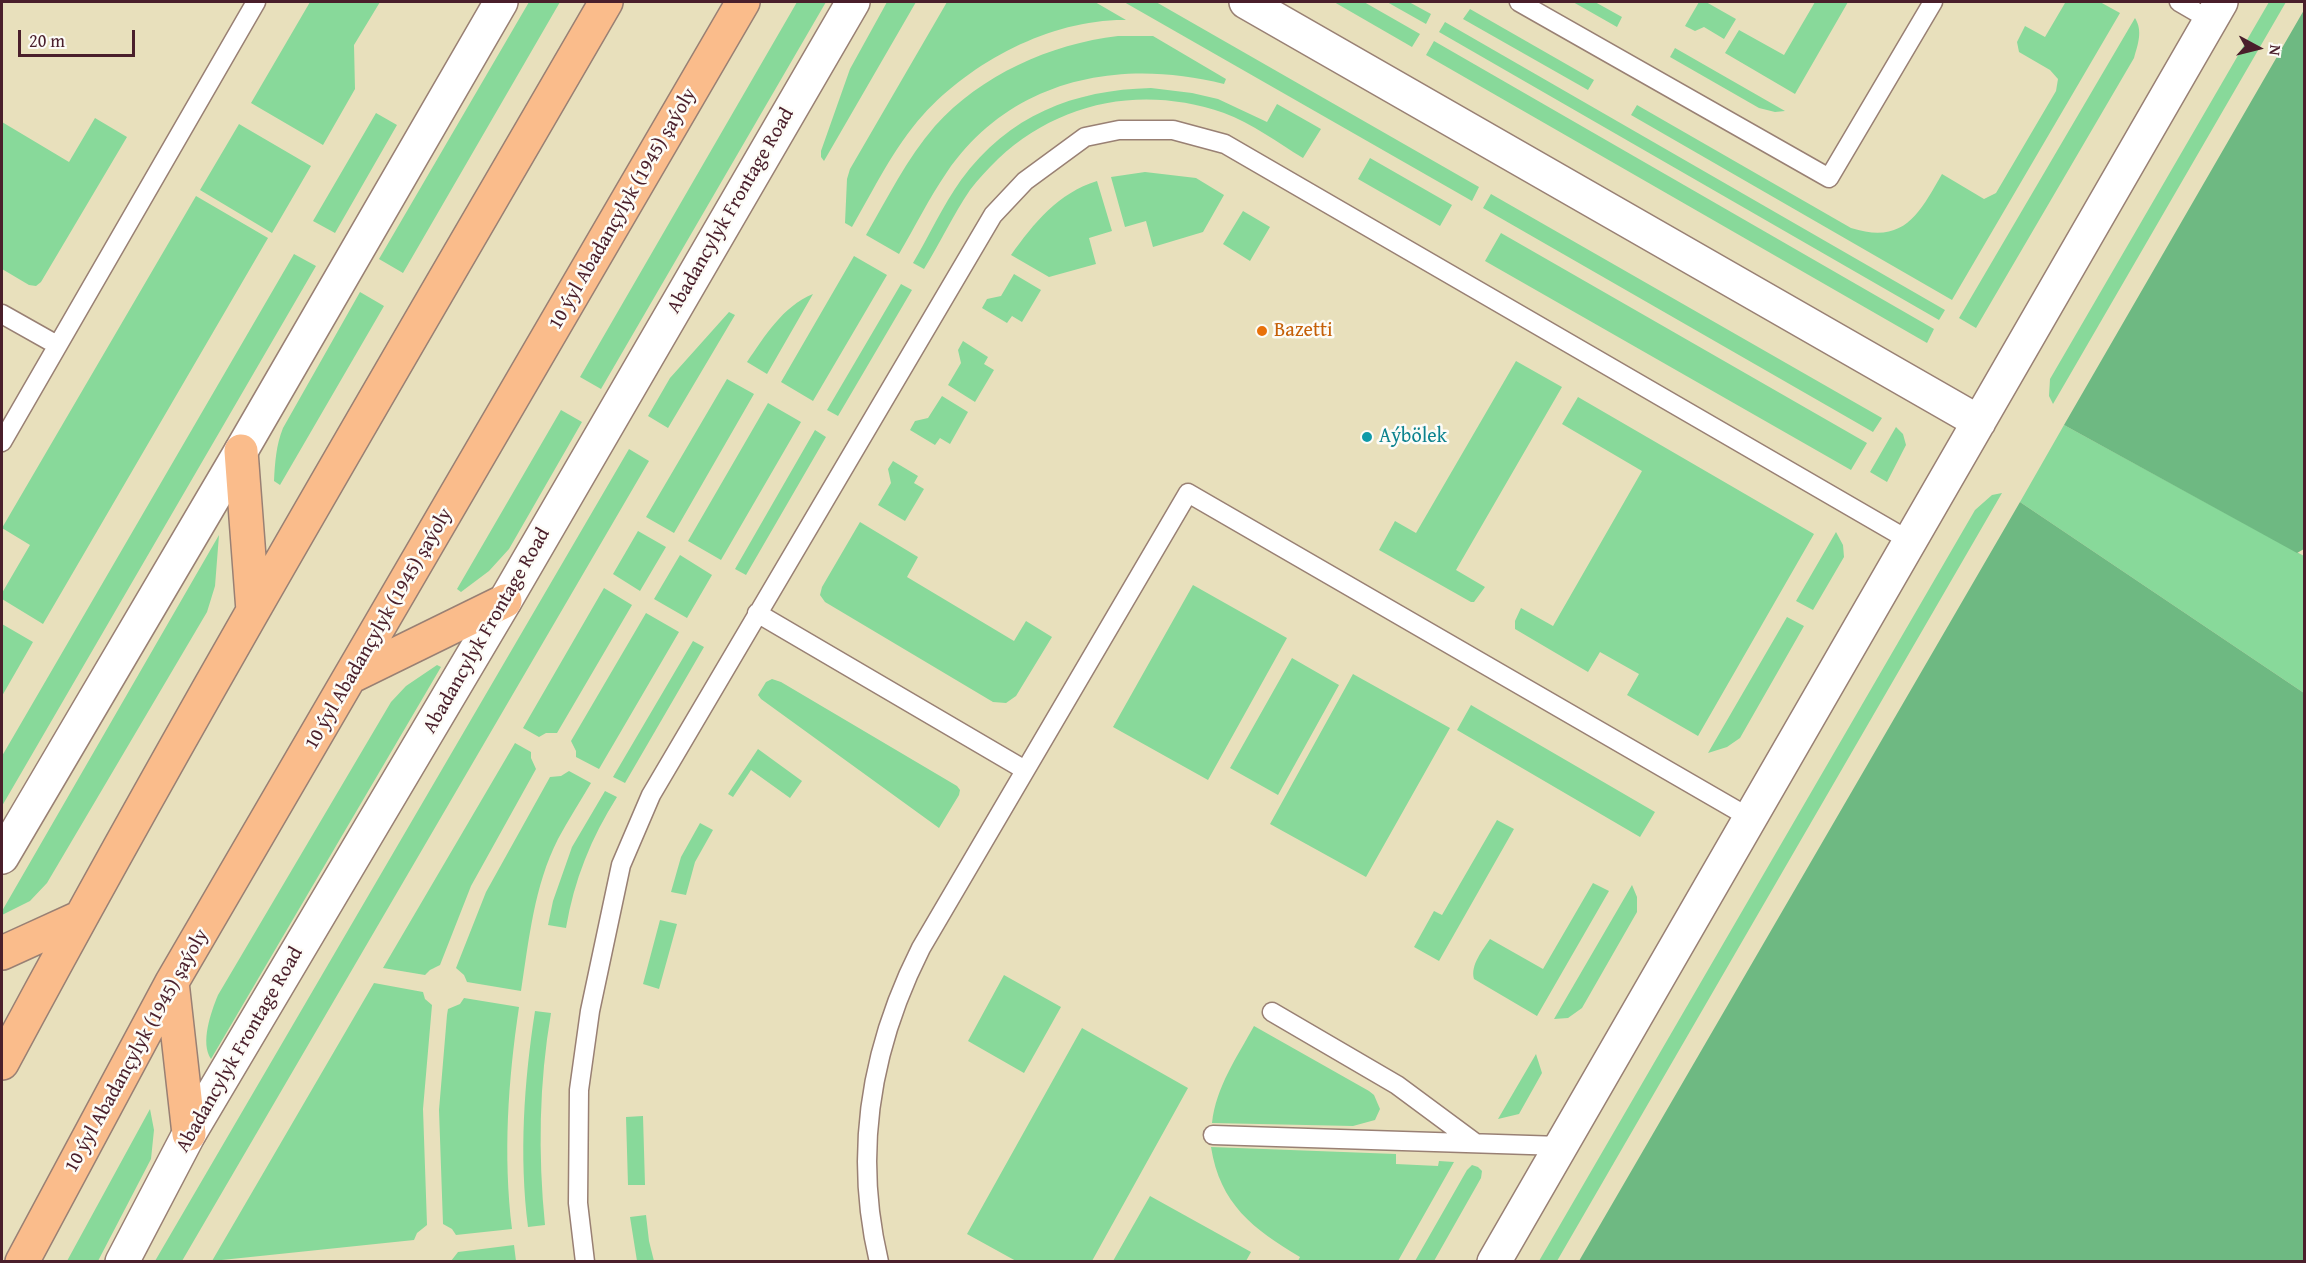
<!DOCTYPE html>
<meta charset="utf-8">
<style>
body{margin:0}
#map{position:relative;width:2306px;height:1263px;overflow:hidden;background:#e8e0bc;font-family:"Gentium Book Plus",serif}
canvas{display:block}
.frame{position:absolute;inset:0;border:3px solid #4a1f2b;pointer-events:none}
.north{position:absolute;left:2228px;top:18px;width:60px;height:60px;-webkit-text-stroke:4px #fdfcf7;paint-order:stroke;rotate:97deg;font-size:16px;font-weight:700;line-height:24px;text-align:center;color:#4a1f2b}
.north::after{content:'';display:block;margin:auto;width:21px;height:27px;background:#4a1f2b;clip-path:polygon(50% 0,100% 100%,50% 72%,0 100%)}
.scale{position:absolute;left:18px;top:30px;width:117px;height:27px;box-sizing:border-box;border:3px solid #4a1f2b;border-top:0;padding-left:8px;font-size:18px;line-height:21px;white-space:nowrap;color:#4a1f2b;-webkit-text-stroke:4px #fdfcf7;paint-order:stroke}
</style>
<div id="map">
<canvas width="2306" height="1263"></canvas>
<div class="frame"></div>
<div class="north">N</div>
<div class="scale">20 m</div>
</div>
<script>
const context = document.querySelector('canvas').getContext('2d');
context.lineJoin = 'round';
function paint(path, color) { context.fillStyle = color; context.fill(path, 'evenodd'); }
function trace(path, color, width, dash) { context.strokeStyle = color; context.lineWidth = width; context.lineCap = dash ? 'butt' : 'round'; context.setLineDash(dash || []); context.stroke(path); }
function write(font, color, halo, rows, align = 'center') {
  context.font = font + ' "Gentium Book Plus",serif'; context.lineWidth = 5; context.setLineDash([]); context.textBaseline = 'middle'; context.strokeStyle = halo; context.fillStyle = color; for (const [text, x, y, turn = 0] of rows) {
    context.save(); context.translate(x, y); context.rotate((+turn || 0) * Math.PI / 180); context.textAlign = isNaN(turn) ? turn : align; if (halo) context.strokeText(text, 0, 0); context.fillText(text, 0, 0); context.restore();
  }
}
paint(new Path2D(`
 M310,2h70l-26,43 1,44 -32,56 -72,-42z
 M529,2h31l-157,271 -24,-14z
 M797,2h29l-225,387 -21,-12z
 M887,2h29l-92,159 -3,-4v-6l29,-82z
 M947,2h148l31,18c-74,-1 -154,41 -203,95 -29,32 -49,74 -71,112l-7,-4 2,-44 3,-10z
 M1124,2h32l323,185 -7,14z
 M1334,2h30l56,32 -8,13z
 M1387,2h22l22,12 -5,10z
 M1573,2h22l27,15 -5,10z
 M1699,2h7l30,17 -12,20 -20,-12 -9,4 -10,-5z
 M1815,2h33l-53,92 -70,-41 14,-23 45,25z
 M2064,2h36l20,11 -168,287 -321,-185 6,-10 214,123c53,17 68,-14 91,-54l42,25 12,-6 60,-102 2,-12 -8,-9 -31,-18 -2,-10 8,-16 20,11 20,-34z
 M2269,2h17l-233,402 -4,-8 1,-17z
 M1470,9l124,71 -6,10 -125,-71z
 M2135,18c8,13 3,26 -1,40l-158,270 -17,-10z
 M1445,22l500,288 -6,10 -500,-288z
 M1118,36h35l73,43 -2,5c-104,-26 -212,-6 -277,88 -18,26 -32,55 -48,82l-33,-19c21,-36 41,-77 69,-109 46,-51 115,-82 183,-90z
 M1434,41l500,288 -7,14 -501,-288z
 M1675,48l110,63 -10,1 -16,-4 -89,-51z
 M1151,88l41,5 26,6 49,23 10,-18 44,25 -18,29c-25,-15 -51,-35 -79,-45 -81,-28 -164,-12 -226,46 -10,10 -20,20 -28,31 -17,25 -30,53 -46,79l-11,-6c16,-27 30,-58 48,-83 48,-65 112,-90 190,-92z
 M376,113l21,12 -62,108 -22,-12z
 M95,118l32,19 -86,145 -5,4 -7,-1 -27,-16v-147l67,40z
 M239,124l72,42 -39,67 -72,-43z
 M1370,158l82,47 -12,21 -82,-47z
 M1145,172l51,6 28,17 -21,37 -50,15 -7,-26 -21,6 -14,-50z
 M1097,181l15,50 -23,7 7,26 -47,13 -38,-22c23,-32 47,-62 86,-74z
 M1491,194l391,224 -9,14 -390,-224z
 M196,196l72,42 -225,386 -41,-25v-6l28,-48 -28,-17z
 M1243,211l27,16 -20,34 -27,-17z
 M1501,233l366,210 -16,27 -366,-209z
 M294,254l22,12 -314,540v-50z
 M854,256l33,19 -74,126 -32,-19z
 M1014,274l27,16 -19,32 -10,-6 -5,7 -25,-15 5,-9 14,-3z
 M901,284l11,6 -74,126 -11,-6z
 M360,292l24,14 -104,179 -6,-4c1,-18 2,-36 9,-53z
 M813,294l-46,80 -20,-12c18,-26 35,-55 66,-68z
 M729,312l6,3 -67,113 -20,-12 22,-38z
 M963,341l25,16 -4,7 10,6 -19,32 -27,-17 13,-22 -3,-13z
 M1516,361l46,26 -106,183 29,17 -11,15h-3l-92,-52 16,-29 21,12z
 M727,379l27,15 -80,139 -28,-16z
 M942,396l26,16 -18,32 -10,-6 -5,7 -25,-15 5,-9 13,-3z
 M1578,397l236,137 -116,202 -71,-41 12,-21 -39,-22 -12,20 -73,-43v-8l6,-13 32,18 89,-155 -80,-47z
 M768,403l33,19 -80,138 -33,-19z
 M561,410l21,12 -73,127 -20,22 -28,21 -4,-3z
 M2064,425l240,131v137l-284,-191z
 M1896,427l7,7 3,11 -19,37 -17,-10z
 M815,430l11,7 -80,138 -11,-6z
 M629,449l20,12 -467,800h-27z
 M893,461l25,15 -4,7 10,6 -19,32 -27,-16 13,-22 -3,-14z
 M2002,493l-445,768h-18l436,-751 17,-15z
 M860,522l58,35 -11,20 107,64 12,-20 26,16 -36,59 -10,7 -13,-1 -168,-100 -5,-7 2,-8z
 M638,531l28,16 -26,44 -27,-17z
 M1836,532l7,13 1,12 -31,53 -17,-9z
 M219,535l-4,51 -8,26 -160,271 -17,18 -28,14v-4z
 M680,555l32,20 -25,43 -33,-19z
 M1193,585l94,53 -79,142 -95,-53z
 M604,588l28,17 -75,128h-11l-7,4 -16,-9z
 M646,613l33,19 -80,137 -23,-12v-6l-5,-10z
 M1787,617l17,9 -64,112 -13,9 -19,6z
 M2,624l31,18 -31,54z
 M693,641l11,6 -79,136 -12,-6z
 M1292,658l47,27 -61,110 -48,-27z
 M437,665l4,2 -230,392c-11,-16 0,-47 7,-64l173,-293 15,-16z
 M1353,674l97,54 -84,149 -96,-53z
 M772,679l9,3 176,104 3,4 -1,5 -20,33 -178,-129 -3,-4 8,-13z
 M1471,705l184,107 -15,25 -183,-107z
 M515,743l16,9v6l5,11 -65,117 -31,79 -10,5 -5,5 -42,-7z
 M758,749l44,32 -12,17 -39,-28 -18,27 -5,-3z
 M569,771l22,12c-11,19 -23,37 -33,56 -24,47 -29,101 -37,152l-54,-9 -3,-7 -8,-7 30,-76 64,-115 11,-1z
 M605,791l12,6c-26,41 -43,83 -51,131l-18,-3 5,-24 19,-54z
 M1497,820l17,9 -75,132 -25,-14 20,-36 8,4z
 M700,823l13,7 -18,32 -9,33 -15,-3 10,-35z
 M1593,883l16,8 -72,125 -63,-37c-4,-14 9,-29 16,-40l53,30z
 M1632,885l5,12v15l-55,96 -14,10 -14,1z
 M660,920l17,4 -18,65 -16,-5z
 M1004,975l57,32 -37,66 -56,-32z
 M374,983l49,9 2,7 7,6 -9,104 4,116 -10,8 -3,7 -202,21z
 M464,998l55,9c-11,74 -16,148 -7,222l-56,6 -4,-6 -9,-5 -4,-114 8,-95 1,-6 12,-5z
 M535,1011l16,2c-12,70 -13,141 -6,212l-17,2c-9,-72 -4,-145 7,-216z
 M1254,1026l115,65 5,4 6,14 -5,11 -22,6 -141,-3c4,-36 25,-66 42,-97z
 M1082,1028l106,60 -96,173h-76l-49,-27z
 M1536,1054l6,19 -23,41 -21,5z
 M150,1109l4,21 -3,29 -53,102h-31z
 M643,1116l2,69h-17l-2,-68z
 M1211,1147l185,7v10l42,2 1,-5 15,1 -56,99h-100l2,-4c-47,-28 -80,-53 -89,-110z
 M1472,1165l6,2 4,4 -1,7 -47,83h-19l52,-91z
 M1150,1196l101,56 -5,9h-133z
 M646,1215l3,26 5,20h-17l-7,-44z
 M514,1245l2,16h-65l7,-9z`), '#88d99a');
paint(new Path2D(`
 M2304,10v539l-7,4 -233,-128z
 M2020,502l284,191v568h-725z`), '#6eb982');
const service = new Path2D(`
 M1519,2l310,176 104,-176
 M2179,2l31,18
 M2,314l55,31
 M2,442l254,-440
 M757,613l268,157
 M1272,1012l125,73 77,57
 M1213,1135l348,11
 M585,1262l-7,-59 1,-113 11,-79 31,-146 30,-70 342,-580 32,-34 60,-44 34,-7h54l52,14 685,397
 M879,1262c-26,-109 -8,-215 42,-314l267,-455 562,325`);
const minor = new Path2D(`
 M1246,2l733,420
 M2,857l239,-406 260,-449
 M122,1262l67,-128 316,-533 348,-599
 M1494,1262l727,-1260`);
const primary = new Path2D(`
 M241,451l12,160
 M352,676l153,-75
 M2,953l77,-35
 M172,982l17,152
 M2,1063c192,-359 400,-709 604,-1061
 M22,1262l150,-280 571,-980`);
trace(service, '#998074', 21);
trace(minor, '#998074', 36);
trace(primary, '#998074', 36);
trace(service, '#fff', 18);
trace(minor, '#fff', 33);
trace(primary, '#fabc8b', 33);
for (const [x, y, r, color] of [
 [1262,331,6,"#e8710a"],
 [1367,437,6,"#0f9aa8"]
]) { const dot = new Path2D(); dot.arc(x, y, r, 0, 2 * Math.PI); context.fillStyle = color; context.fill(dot); trace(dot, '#fdfcf7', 2); }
write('20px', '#4a1f2b', '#fdfcf7', [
 ["10 ýyl Abadançylyk (1945) şaýoly",623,209,-60],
 ["Abadancylyk Frontage Road",731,211,-60],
 ["10 ýyl Abadançylyk (1945) şaýoly",379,629,-60],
 ["Abadancylyk Frontage Road",487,631,-60],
 ["Abadancylyk Frontage Road",240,1050,-60],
 ["10 ýyl Abadançylyk (1945) şaýoly",137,1051,-61]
]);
write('20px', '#c56008', '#fdfcf7', [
 ["Bazetti",1274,331]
], 'left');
write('20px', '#0d838f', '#fdfcf7', [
 ["Aýbölek",1379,437]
], 'left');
</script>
